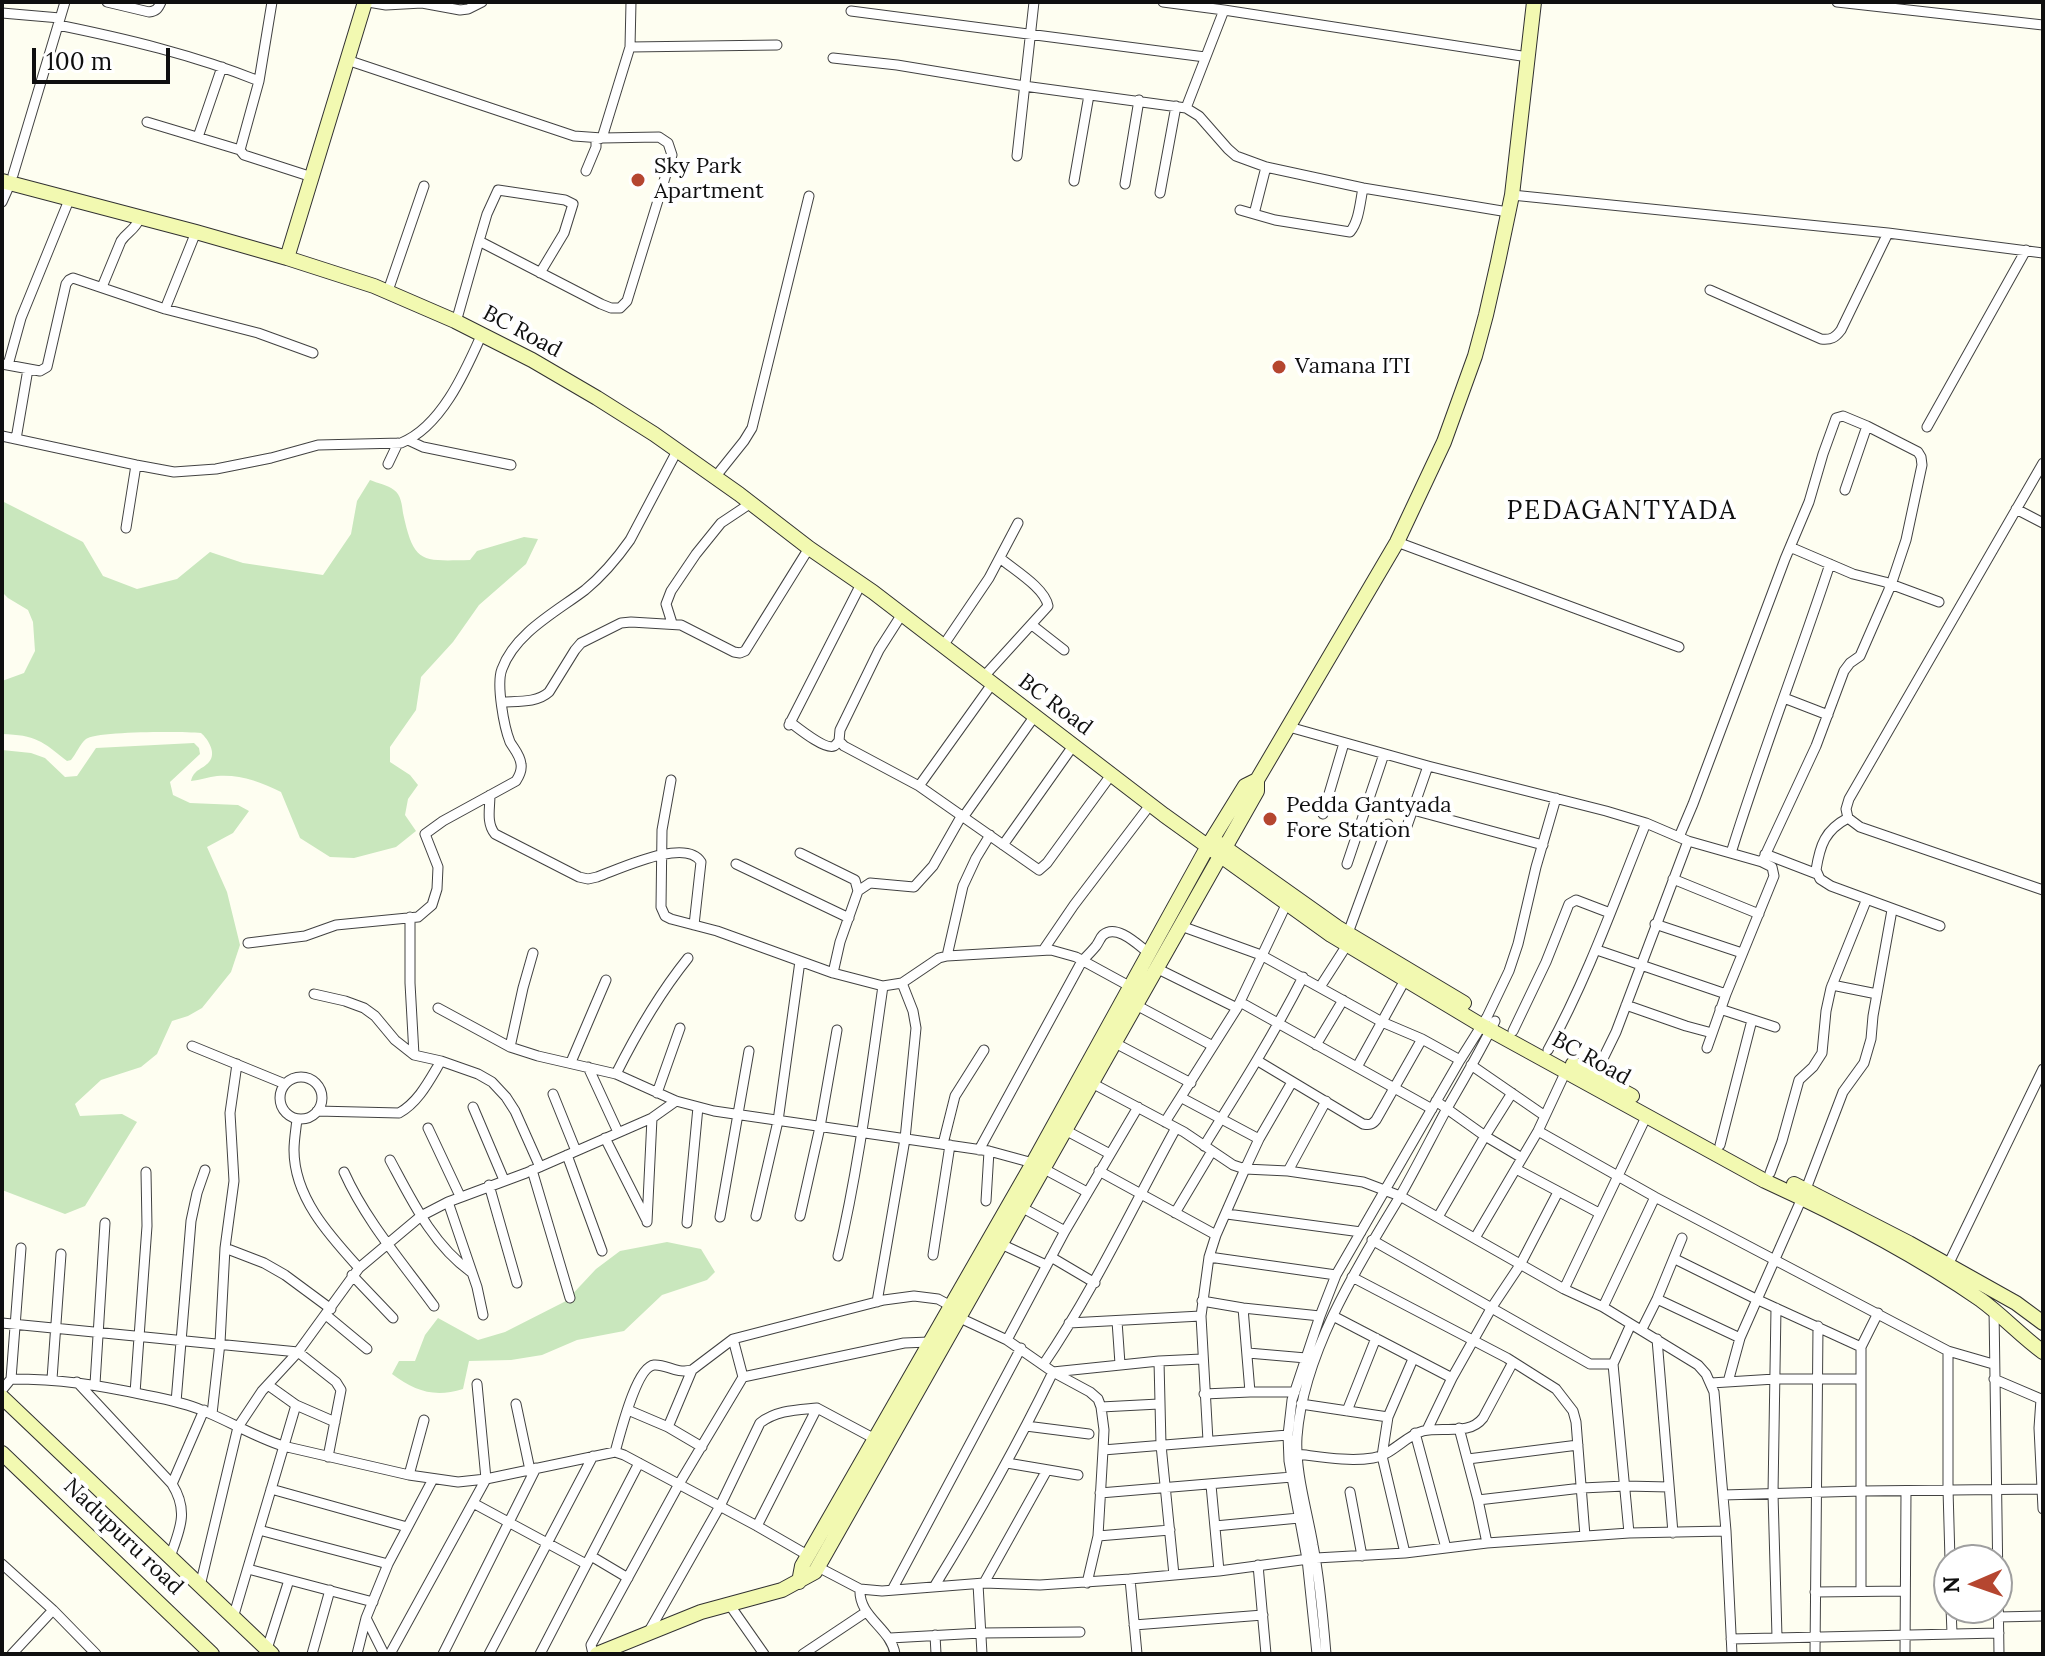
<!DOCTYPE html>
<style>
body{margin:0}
#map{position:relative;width:2045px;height:1656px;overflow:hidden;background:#fefef1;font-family:Lora,serif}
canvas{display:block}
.frame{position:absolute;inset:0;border:4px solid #0f0f0f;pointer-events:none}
.north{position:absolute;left:1933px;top:1544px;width:80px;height:80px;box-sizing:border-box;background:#fff;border:2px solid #9f9f9f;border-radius:50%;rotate:268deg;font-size:22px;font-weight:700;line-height:32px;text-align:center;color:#0f0f0f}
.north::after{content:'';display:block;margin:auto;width:28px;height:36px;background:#b54630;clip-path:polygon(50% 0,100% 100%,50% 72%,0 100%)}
.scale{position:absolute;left:32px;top:48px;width:138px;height:36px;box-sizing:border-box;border:4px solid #0f0f0f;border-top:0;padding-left:10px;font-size:24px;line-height:28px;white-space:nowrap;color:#0f0f0f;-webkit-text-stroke:6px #fff;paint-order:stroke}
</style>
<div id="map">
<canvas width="2045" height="1656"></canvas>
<div class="frame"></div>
<div class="north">N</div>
<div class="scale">100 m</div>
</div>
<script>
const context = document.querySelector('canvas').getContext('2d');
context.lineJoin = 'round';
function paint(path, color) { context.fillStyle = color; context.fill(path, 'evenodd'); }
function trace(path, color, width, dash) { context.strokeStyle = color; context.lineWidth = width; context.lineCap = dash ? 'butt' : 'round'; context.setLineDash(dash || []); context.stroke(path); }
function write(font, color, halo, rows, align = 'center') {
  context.font = font + ' Lora,serif'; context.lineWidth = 8; context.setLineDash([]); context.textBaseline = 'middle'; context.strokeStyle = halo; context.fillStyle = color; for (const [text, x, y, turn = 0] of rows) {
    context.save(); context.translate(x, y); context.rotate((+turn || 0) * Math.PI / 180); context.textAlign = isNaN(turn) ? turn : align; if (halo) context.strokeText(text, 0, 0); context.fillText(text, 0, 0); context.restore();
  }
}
paint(new Path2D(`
 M370,480c7,3 18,5 24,10 7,5 8,15 9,23 11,51 18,48 67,47l7,-9 47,-14 14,2 -12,25 -47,41 -26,37 -32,35 -5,33 -26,37v15l20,13 8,10 -10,14 -3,16 11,16 -20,16 -42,11 -24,-1 -30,-19 -19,-46c-20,-10 -41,-18 -64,-16 -8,1 -17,4 -26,5 3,-12 11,-11 18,-19 8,-9 -1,-23 -8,-29 -17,-2 -106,-2 -115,6 -6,5 -10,15 -15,21l-4,1c-25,-20 -31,-26 -65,-27v-53l22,-8 11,-22 -2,-29 -5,-12 -20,-12 -6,-6v-91l81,41 20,34 34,13 40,-10 33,-27 33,11 80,12 28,-41 6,-33z
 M194,743l5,5 1,6 -30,28 3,13 17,8 48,2 11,6 -16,22 -26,14 20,45 13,53 -9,27 -29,36 -14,8 -16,5 -15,33 -16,13 -40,13 -26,24 5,12 42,-2 15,8 -52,84 -20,8 -63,-24v-440l29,3 14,5 20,19 12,-1 19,-28z
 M667,1242l34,7 14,23 -8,8 -45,15 -38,36 -47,9 -35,15 -31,5 -42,1 -6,28c-29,9 -48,2 -71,-15l7,-13h16l10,-26 13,-17 40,22 27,-8 61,-31 30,-32 24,-18z`), '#c9e7bd');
const street = new Path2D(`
 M107,2l42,10c7,-1 9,-3 12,-10
 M368,2l18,3 36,-2 38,7 8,-1 14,-7
 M1163,2l61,8 304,47
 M1837,2l206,23
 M851,11l354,46
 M2,13l58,5
 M58,25c69,14 136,30 201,56l-19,69 4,5 68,22
 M630,47l147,-2
 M833,58l64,7 127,21 162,22 13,8 29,33 8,7 30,11 97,21 145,24
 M347,60l227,76 28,2
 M259,81l13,-79
 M1186,108l38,-98
 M147,122l93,28
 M198,137l24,-70
 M1017,156l17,-154
 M586,171l10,-24v-7l6,-2
 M13,175l52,-173
 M1074,181l15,-86
 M1125,184l14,-84
 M1160,193l16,-87
 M1512,195l376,38 155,20
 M2,202l8,-18
 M1240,210l35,10 75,12c9,-11 10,-29 13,-44
 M1254,214l12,-47
 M479,241l8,-27 11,-24 67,10 8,4 -9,29 -24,40
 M390,285l34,-99
 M102,287l19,-46c7,-10 13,-10 19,-23
 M1710,290l111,49c10,1 14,-1 20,-9l47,-97
 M165,309l31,-77
 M458,315l21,-74 122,63 10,4h9l7,-7 45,-146 -4,-12 -9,-6 -57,1 28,-91 1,-45
 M2,364l38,7 7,-4 19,-83 3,-4 4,-2 92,31 93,24 55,20
 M8,365l13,-47 48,-118
 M1927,427l99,-177
 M2,436l134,29 38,7 42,-3 55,-11 47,-13 83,-2c40,-16 64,-71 80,-107
 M16,439l12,-70
 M408,440l15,7 88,18
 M2043,463l-194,336 -3,10 2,9 12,9 183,63
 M388,464l10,-21
 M720,471l24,-30 8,-13 57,-232
 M1845,490l22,-64
 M2016,509l27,14
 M126,528l10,-63
 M1397,542l282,105
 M1790,547l63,27 32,8 54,20
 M902,614l-23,36 -39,80 -1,11 5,5 75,40 120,84 8,-7 64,-88
 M672,623l-6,-19 5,-13 25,-37 25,-31 30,-20
 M1032,625l32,25
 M947,640l42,-62 29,-55
 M988,672l60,-66c-3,-18 -34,-36 -48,-48
 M1784,698l44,17
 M502,702c16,-1 35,1 47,-10l26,-42 6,-7 40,-20 10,-1 50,3 53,27 6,1 5,-2 64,-103
 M790,722c8,6 35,28 44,24 2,-1 3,-3 5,-5
 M789,725l72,-141
 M1289,727l139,39 178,45 40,12 42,18 74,21 10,5 2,9 -48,118 -19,54
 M671,780l-9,50 -1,77 4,9 6,3 46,12 116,42 50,13 19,-3 37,-25 8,-2 104,-6 25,7 55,30
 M919,786l73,-102
 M490,795c0,13 -4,28 5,39l84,43 9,2 9,-2c23,-8 89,-40 104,-15l-7,63
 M1413,810l130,35
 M1323,814l21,-71
 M1848,818c-23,12 -28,27 -32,52l4,9 11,7 109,40
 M1406,829l22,-63
 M1679,837l14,-33 92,-245 24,-57 14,-48 13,-36 7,-2 24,10 51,26 3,5 1,8 -16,75 -15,45 -31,71 -10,7 -6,8 -28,75 -54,116
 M1003,845l70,-99
 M800,853l55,27 3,11 -18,51 -7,31
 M1731,853c30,-97 67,-192 99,-289
 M1765,854l52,20
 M736,864l113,54
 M1347,864l37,-110
 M1673,879l86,35
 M858,891l12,-8 44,4 19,-21 29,-51 2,1 70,-99
 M410,917v66l4,72
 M1655,924l87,29
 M1181,926l80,29 121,67 40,17 38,21
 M1348,933l40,-109
 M248,943l57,-7 31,-11 82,-8 14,-12 5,-16 1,-22 -13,-33 18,-13 73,-40c4,-6 6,-11 5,-17 -1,-9 -7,-15 -11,-22 -6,-15 -14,-58 -8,-73 13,-36 54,-57 83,-79 17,-14 33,-33 45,-50l47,-89
 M1044,949l30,-44 76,-100
 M1597,950l129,44
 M533,953l-10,35 -13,59 28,9 78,18 60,27 38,10 275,40 44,12 54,29
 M947,956l16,-70 13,-28 14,-23
 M1156,968l81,40
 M1832,985l45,9
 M1320,987l27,-42
 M314,994l31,7 19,7 11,8 20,24 19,15 27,6 37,13 14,8 14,15 9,14 25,56
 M1240,1002l192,107
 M1136,1005l77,41
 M1626,1005l60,21 26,7
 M438,1008l72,39
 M1720,1009l55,18
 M1513,1031l33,-69 23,-58 7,-4 34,13
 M1115,1043l76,40
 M1316,1045l27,-45
 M192,1046l93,38
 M1548,1050c40,-73 67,-150 98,-227
 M1258,1061l105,63c6,1 9,1 13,-4l46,-81
 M571,1062l35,-82
 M1471,1065l74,51
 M588,1067l30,65
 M1357,1067l48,-87
 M616,1074c21,-42 43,-80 72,-116
 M280 1098a21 21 0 1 1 42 0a21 21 0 1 1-42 0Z
 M1593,1079l23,-47 72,-191
 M1088,1081l96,51 49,33 12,4 43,2 75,11 37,14 164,93 39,18 95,58 8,9 8,18 12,139 6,123
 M657,1093l23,-65
 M553,1094l23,57
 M1182,1098l77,41
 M1436,1101l49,35 37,22
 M473,1107l31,73
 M317,1111l82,2c20,-11 31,-34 42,-52
 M297,1119c-1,10 -3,21 -3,31 0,47 35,85 65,118
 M1165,1122l72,-114 49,-103
 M428,1128l32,68
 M1065,1130l45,24
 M1538,1131l117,66 293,154 45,13
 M605,1138l41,81
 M943,1144l12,-48 29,-46
 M1720,1145l32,-125
 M1204,1146c35,-56 69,-110 99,-169
 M979,1150l103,-189c5,-5 10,-10 14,-15 3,-4 4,-8 7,-11 14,-12 36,11 47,19
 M567,1155l35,96
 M390,1160c22,41 43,85 81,112
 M1516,1169l83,44
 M532,1170l38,128
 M1099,1171l117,64
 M1288,1171l38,-70
 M344,1172c22,49 58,90 90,134
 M1770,1173l12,-32 17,-61 14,-13 9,-14 4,-42 5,-23 35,-87
 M489,1185l28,98
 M1806,1189l37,-97 21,-29 7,-24 2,-23 19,-106
 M986,1201l3,-50
 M448,1202l29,85 6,28
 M1021,1207l44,24
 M1175,1213l37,-62
 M1227,1214l134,18
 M756,1216l22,-95 22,-160
 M800,1216l20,-89 17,-97
 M720,1217l29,-166
 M1438,1217l47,-81 27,-43
 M647,1222l5,-104
 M687,1223l11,-116
 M1475,1238l63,-107 28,-60
 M1372,1240l218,124h23
 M1001,1244l45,21
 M225,1248l39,15 21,12 46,34
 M933,1255l17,-110
 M838,1256c21,-89 32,-180 45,-270
 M1051,1257l44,26
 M1209,1257l127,18
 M1675,1259l81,40 105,48
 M1948,1265l95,-196
 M352,1275l41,43
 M1352,1277l155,81 49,31 17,22 3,11 9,114
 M1564,1289l83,-174
 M1657,1299l83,39
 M1202,1301l41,7 77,8
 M877,1302l28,-163 11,-111 -3,-17 -11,-28
 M1603,1307l52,-110
 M1243,1308l7,84
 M1776,1308l-3,186 4,143
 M1994,1309l5,345
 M326,1315l41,34
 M1333,1316l119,62
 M960,1318l47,22 46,32 37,20 8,7 3,8 3,23 -1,20 -5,86 -11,47
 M1117,1321l3,43
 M2,1323l296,29 38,30 5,8 -13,67
 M1069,1323l132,-7
 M1642,1329l15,-30 25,-61
 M733,1339l10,38
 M1657,1339l16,194
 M1007,1340l58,-109 73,-124
 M1948,1351v138l2,71
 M1248,1353l58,5
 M1159,1361l2,84 13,130
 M1043,1365c51,-75 89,-157 133,-237
 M692,1370l-24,57 34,20
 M11,1379l10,-131
 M52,1379l9,-125
 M1994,1379l49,21
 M77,1382l95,102c17,27 8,45 -2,73
 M1728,1382l12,-44 62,-140
 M1711,1383l64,-4h86
 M95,1384l10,-161
 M268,1385l28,20 39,17
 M2,1390l9,-11c49,0 87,6 134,16 20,4 41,8 59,16 27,11 51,26 79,35l126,29 49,7 28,-3 129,-27 9,3 133,71 52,30
 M135,1393l12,-167 -1,-54
 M1204,1394l46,-2h45
 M2041,1399l-2,29 4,81
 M176,1402l15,-181 6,-28 8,-23
 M516,1404l14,66
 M1301,1404l87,13
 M1101,1407l58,-3
 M628,1410l40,17
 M1347,1411l29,-73
 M212,1414l8,-71 5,-95 9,-67 -4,-68 7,-49
 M1026,1426l63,8
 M1459,1428l19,72 9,43
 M1427,1430l25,-52 40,-71 28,-42 38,-73
 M1415,1433l31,115
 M1208,1441l-7,-125 8,-59 7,-22 29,-66 14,-30 33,-57
 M1103,1450l185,-15
 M615,1452c5,-17 21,-85 39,-87 13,-1 21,9 38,5l41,-31 151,-39 30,-4 24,3 13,7
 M1297,1454c25,3 52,8 76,4 19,-3 32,-22 50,-27 20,-5 46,5 60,-13l30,-56
 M1468,1459l110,-14
 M1007,1463l71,12
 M409,1475l15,-55
 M172,1484l32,-74
 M1211,1485l8,86
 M271,1489l136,38
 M1350,1492l12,64
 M1100,1493l192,-16
 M1723,1495l139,-4 181,-2
 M1478,1500l104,-12 43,-2 44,1
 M473,1503l113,61
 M757,1526l60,-118 58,31
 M1215,1526l84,-8
 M259,1530l129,34
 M1629,1533l-16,-169 18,-40
 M1098,1536l72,-6
 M1405,1553l-23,-97 6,-39 25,-58
 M591,1556l37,22
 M2,1564l51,46 43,44
 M1258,1565l8,89
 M818,1567l42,22 22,2 102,-8 56,2 90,-6 89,-8 97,-13 89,-5 82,-10 142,-10 97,-2
 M248,1569l125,33
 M1130,1579l7,75
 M984,1583l63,-113
 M978,1584l4,70
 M200,1586l38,-159 24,-36 36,-39 61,-84 62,-52 27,-14 78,-29 126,-55 24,-17
 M934,1587c43,-70 83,-141 119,-215l106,-11 43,-2
 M860,1589c-2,28 31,39 35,65
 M892,1590l129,-242
 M1861,1591v-244l17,-34
 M1815,1592l90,-1
 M729,1604l35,50
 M1951,1608l1,25
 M1998,1617l45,-1
 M233,1618l63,-213
 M366,1618l18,36
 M1134,1625l129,-10
 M648,1633l72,-127 40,-83c17,-13 37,-13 57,-15
 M935,1635l1,19
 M890,1638l91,-5 99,-1
 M1731,1639l268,-6
 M267,1649l22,-69
 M12,1654l41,-44
 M312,1654l18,-64
 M357,1654l9,-36 22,-54 45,-85
 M390,1654l96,-175 -9,-95
 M443,1654l93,-186
 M489,1654l104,-198
 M540,1654l99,-191
 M593,1654l-2,-9 88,-161 64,-107 161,-34 25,-1
 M803,1654l63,-42
 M1317,1654l-10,-95 -18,-98 -1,-26 4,-35 28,-84 16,-41 124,-215 27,-43 22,-46 9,-27 18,-77 20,-69
 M1326,1654c-3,-36 -6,-73 -13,-109 -6,-35 -18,-73 -16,-108 6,-83 60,-170 102,-239 16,-28 31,-58 46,-86 17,-30 35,-60 50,-91
 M1815,1654l3,-328
 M1905,1654l1,-163`);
const secondary = new Path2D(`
 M2,181l194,51 91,26 87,28 81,35 77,39 65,38 57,36 85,60 70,54 64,44 291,223 167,120 150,90 284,156c72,33 151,74 216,119 22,16 40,36 62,52
 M287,258l78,-256
 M1220,844l117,83 127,76
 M1573,1064l59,32
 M1794,1184l115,59 107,60 27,20
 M2,1397l270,257
 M2,1453l210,201
 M799,1582l3,-16 231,-403 175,-317 37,-60 12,-6
 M597,1654l104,-42 81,-22 33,-18 442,-781v-11l140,-238 47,-100 31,-86 11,-41 12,-53 14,-67 22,-193`);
trace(street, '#424242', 11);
trace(secondary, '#313131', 16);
trace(street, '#fff', 9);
trace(secondary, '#f2f9b1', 14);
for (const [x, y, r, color] of [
 [638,180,8,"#b54630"],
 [1279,367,8,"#b54630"],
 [1270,819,8,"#b54630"]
]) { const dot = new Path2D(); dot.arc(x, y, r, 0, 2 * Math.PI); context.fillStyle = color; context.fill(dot); trace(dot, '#fff', 3); }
write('22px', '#0f0f0f', '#fff', [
 ["Sky Park",654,167],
 ["Apartment",654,192],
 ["Vamana ITI",1295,367],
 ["Pedda Gantyada",1286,806],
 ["Fore Station",1286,831]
], 'left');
write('22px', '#0f0f0f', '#fff', [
 ["BC Road",522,332,28],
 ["BC Road",1055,705,37],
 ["BC Road",1591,1059,29],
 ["Nadupuru road",123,1537,44]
]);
context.letterSpacing = '2px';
write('26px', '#0f0f0f', '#fff', [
 ["PEDAGANTYADA",1622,512]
]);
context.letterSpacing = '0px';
</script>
